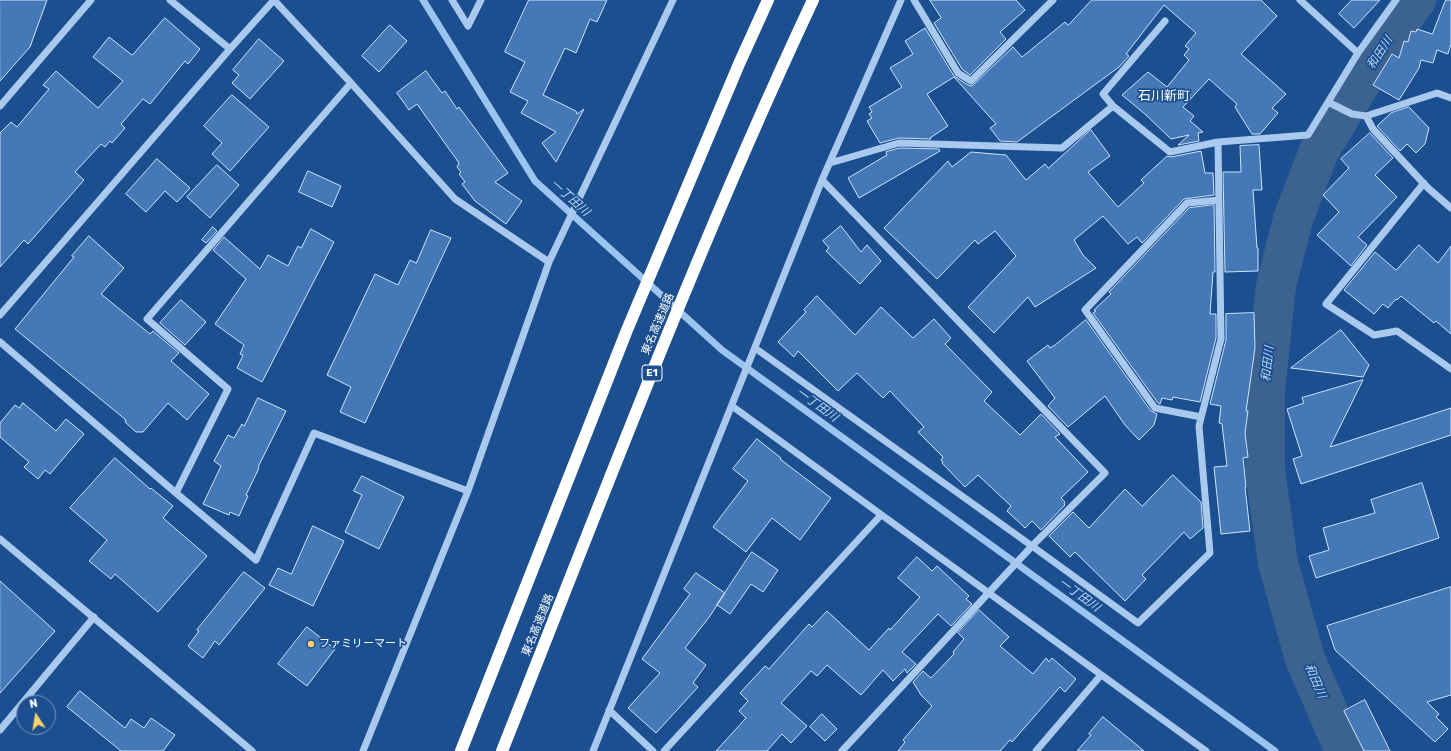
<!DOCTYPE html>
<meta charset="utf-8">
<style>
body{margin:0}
#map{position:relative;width:1451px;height:751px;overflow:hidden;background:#1b4f8f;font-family:Rubik,sans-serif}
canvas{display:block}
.north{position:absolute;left:16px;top:695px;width:40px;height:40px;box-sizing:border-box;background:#1b4f8f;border:1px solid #7695bc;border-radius:50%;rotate:348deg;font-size:11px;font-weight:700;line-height:16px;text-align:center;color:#fff}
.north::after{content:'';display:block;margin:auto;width:14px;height:18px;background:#ffd166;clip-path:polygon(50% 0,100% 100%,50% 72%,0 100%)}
</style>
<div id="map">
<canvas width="1451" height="751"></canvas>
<div class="north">N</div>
</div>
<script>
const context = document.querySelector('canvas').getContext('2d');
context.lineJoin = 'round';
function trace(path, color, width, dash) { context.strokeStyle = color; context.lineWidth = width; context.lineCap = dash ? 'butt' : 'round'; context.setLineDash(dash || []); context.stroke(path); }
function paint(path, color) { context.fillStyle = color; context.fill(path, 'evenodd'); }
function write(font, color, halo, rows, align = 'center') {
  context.font = font + ' Rubik,"Noto Sans JP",sans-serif'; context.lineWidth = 3.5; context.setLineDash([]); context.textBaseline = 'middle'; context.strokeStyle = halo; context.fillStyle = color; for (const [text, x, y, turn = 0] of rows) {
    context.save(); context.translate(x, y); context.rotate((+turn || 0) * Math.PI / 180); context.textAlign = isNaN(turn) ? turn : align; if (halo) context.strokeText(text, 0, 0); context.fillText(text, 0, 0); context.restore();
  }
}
trace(new Path2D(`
 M423,0l112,181 187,169 553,401`), '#9cc4f0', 7);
trace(new Path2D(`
 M1345,751l-40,-92 -27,-96 -13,-93v-79l11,-105 17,-67 26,-68 67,-110 30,-41`), '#3c6290', 40);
const building = new Path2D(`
 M0,0h47l-17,47 -30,34z
 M529,0h78l-10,22 -7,-3 -14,34 -11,-5 -22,47 33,16 1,3 7,-5 -28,53 -14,-19 14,-11 -35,-19 7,-12 -18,-9 15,-30 -20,-10z
 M930,0h86l9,10 -25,22 6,7 -36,36 -8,-6 -28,-46 7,-5z
 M1092,0h169l16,16 -36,38 45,40 -14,14 6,5 -18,21h-8l-17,-27 2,-3 -28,-25 -26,28 11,9 -4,5 13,11 -5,1 1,8 -21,4 11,-10 -18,4 -26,-25 -23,-19 26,-23 19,15 22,-27 -5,-5 5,-6 -4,-3 11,-13 -32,-28 -38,49 3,2 -10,11 -102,75 -17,-1 -10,-13 6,-4 -42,-47 -27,17 21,32 -18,12 1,1 -32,-1 -19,5 -13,-22 5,-3 -3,-4 3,-2 -3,-5 33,-20 -12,-19 23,-14 -8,-13 20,-13 29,48 14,9 4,1 41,-39 9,10 43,-35 3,3z
 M1352,0h28l-26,28 -15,-14z
 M1446,0h5v44l-3,10 -11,-4 -4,13 -12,-3 -2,8 -20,32 -26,-15 19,-31 7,4 5,-17 4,1 3,-11 5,1 1,-3 15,5z
 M165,18l35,31 -12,15 -3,-3 -35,43 -7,-5 -22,25 4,4 -13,15 -2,-2 -5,6 -4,-3 -26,28 9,8 -56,64 -4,-4 -24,27v-134l11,-11 6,5 32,-38 -6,-4 13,-14 42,37 25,-27 -30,-24 16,-20 23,18z
 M390,25l17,16 -28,31 -17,-16z
 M259,39l25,22 -34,38 -18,-16 7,-8 -6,-5z
 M426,71l16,22 3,-2 12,18 2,-2 49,66 -13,9 27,19 -16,23 -31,-23 -13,-17 3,-2 -6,-8 2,-2 -4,-5 2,-4 -42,-59 -8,6 -12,-17z
 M232,95l37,32 -39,44 -18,-17 10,-11 -18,-17z
 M1409,107l20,21 -4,16 -9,9 -9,-9 -7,7 -23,-25 14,-13z
 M1091,130l19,26 -22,16 30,35 26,-24 -3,-3 26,-24 4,1 30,-6 4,22h8l1,22 -30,4 -42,44 -5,-6 -9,7 -25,-28 -29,24 9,15 13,13 -61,39 -7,-10 -34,36 -26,-26 48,-51 -21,-25 -17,13 -3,-4 -38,39 -53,-51 64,-67 4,6 19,-15 35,3 20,25 19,-16 3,4z
 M1370,133l23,25 -18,17 22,22 -39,40 9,8 -16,21 -34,-31 22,-23 -16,-17 26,-27 -8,-9z
 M1259,145l3,45h-9l4,58h1v23l-33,1 -2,-100h18l-1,-26z
 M900,148l39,1 1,2 -81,47 -11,-20 39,-23 -1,-3z
 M157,159l33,29 -13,14 -12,-11 -19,21 -20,-18z
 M217,165l22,20 -29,33 -23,-21z
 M308,171l33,15 -9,21 -33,-15z
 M1214,205l1,67h-2l-3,42h6v24l-16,64 -27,-5 -1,3 -10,-2 -2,6 -2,-1 -65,-90 3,-2 -2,-1 17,-16 -2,-2 80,-84z
 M841,226l20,26 6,-7 14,16 -21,23 -34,-33 3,-3 -6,-7z
 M213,227l4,4 -11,12 -4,-3z
 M311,229l23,13 -72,140 -25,-14 6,-13 -3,-1 4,-9 -29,-21 31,-45 -33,-29 11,-13 36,32 8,-14 20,11 10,-20 3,2z
 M431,230l20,8 -86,185 -25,-11 11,-25 -24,-12 48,-101 23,11 12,-25 6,3z
 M89,236l35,32 -23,26 49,40 3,-3 26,22 -8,8 38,33 -22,26 -19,-17 -25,29h-7l-11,-10 1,-2 -111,-91 59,-72 -2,-1z
 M1419,245l19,18 13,-17v88l-15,-13 -2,2 -33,-27 -4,4 -1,-1 -8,9 -5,-4 -9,10 -30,-24 31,-38 21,18z
 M817,296l38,39 26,-28 32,31 21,-19 17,19 -6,6 47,48 -8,9 36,34 21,-21 19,20 -5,3 2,2 31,33 -27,26 4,4 -1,2 1,1 -24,25 -9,-9 -7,7 -18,-17 4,-5 -33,-31 -13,12 -23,-24 1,-1 -2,-2 2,-3 -25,-25 6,-5 -34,-36 -7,7 -26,-25 -19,18 -40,-40 -4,6 -16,-15 28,-30 -2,-2z
 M181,300l25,22 -21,23 -25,-22z
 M1254,313l1,35 -9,63h2l-3,22 3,24 -5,1 3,29h-1l5,44 -29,3 -7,-67 13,-1 -5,-42 -3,-1 2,-17 -11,-2 16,-64v-26z
 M1086,320l65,91 6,3 -3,11 -15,15 -14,-15 -20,-29 -37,31 -20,-21 7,-8 -28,-37 21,-16 2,3 5,-3z
 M1341,330l28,35 -6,12 -72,-9z
 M1363,380l-33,67 121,-39v27l-150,49 -8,-25 9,-3 -15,-47 17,-6 -2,-5z
 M258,398l28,13 -28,56 1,1 -13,27 2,1 -9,20 -9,-4 -1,3 -26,-11 18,-38 -7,-5 14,-26 6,3 8,-14 2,2z
 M23,403l33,28 10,-12 18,15 -34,40 -5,-4 -7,9 -14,-12 5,-5 -29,-25v-14l15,-18 4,3z
 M757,439l24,19 -1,1 51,39 -31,42 -28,-22 -26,34 -33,-25 35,-46 -15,-12z
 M115,458l35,31 1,-1 22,18 -10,12 44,38 -49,56 -43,-38 -4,5 -22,-18 18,-21 -37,-32z
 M1173,475l28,27 2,26 -13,11 -6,-7 -42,43 4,4 -21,22 -50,-49 -5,5 -21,-21 24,-24 16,16 36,-39 17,17z
 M362,476l42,21 -25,52 -34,-17 17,-37 -8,-4z
 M1422,483l17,55 -123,40 -7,-22 20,-6 -6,-22 52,-15 -4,-13z
 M313,526l31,15 -31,65 -44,-21 9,-17 13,6z
 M752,552l26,18 -15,22 -12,-8 -21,30 -13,-9z
 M917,557l15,14 5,-5 32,30 -3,3 6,5 -21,22 -13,-12 -36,38 14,12 -9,9 -2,-4 -12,12 -10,-11 -22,25 -34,-30 -10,11 -6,-5 -30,32 26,23 -16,17 -9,-9 -15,17h-51l30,-33 -7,-7 9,-10 -8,-8 25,-27 4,3 40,-45 3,3 15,-16 42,39 20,-22 1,2 30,-33 -22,-19z
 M244,572l21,16 -46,57 -4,-4 -12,17 -15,-12 11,-15 -2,-1z
 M696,573l29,20 -15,23 -25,32 21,17 -13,18 5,4 -42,46 -28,-25 32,-35 -18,-14 48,-65 -6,-5z
 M0,581l55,50 -55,62z
 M1451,587v108l-24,7 12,12 -3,3 12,12 -13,13 -100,-92 -8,-24z
 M979,610l30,27 -9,9 33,28 13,-16 3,4 3,-4 24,21 -11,13 -5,-5 -48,55 -2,-2 -10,11h-102l7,-9 -2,-2 29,-34 -11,-11 -8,-13 10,-11 8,7 23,-24 -1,-2 11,-13 -6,-6z
 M307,627l28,22 -28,37 -29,-22z
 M80,691l45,37 6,-9 13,9 7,-10 24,17 -12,16h-42l-54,-44z
 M1365,700l25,51h-26l-20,-40z
 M822,714l15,15 -12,12 -15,-14z
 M1103,717l41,34h-67l14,-16 -2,-1z`);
paint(building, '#4478b7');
trace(building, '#cfe3fa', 1);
trace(new Path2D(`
 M170,0l60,49
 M452,0l16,26
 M914,0l44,73 13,8 82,-81
 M1300,0l58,53
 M468,26l13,-26
 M351,83l104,116 94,63
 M1328,102l24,12 14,2 7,13 55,59 23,20
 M0,106l91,-106
 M1113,106l-10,-12 62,-73
 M1366,116l71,-23 14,5
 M830,163l69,-20 163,5 51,-42 57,46 48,-10 90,-7 50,-82 38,-53
 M822,180l283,293 -73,73 -190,205
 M1424,183l-98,121 48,31 23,-4 54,38
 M0,315l230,-266 44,-49
 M0,342l176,151 80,67 58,-127 154,58
 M755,348l277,198 106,77 72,-70 -11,-127 22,-87 -3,-197
 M732,406l474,345
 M1201,417l-46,-9 -70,-98 102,-107 32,-3
 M176,493l52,-104 -81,-70 204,-236 -77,-83
 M0,539l252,212
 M609,710l44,41
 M0,730l94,-113
 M363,751l105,-260 81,-229 124,-262
 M593,751l229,-571 79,-180
 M664,751l217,-236
 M1036,751l65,-76`), '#a9c9ee', 7);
trace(new Path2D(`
 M461,751l166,-421 112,-266 29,-64
 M502,751c100,-252 196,-506 311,-751`), '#fff', 12);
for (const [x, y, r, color] of [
 [311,644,4,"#ffd166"]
]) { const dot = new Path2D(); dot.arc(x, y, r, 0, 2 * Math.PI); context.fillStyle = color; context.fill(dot); trace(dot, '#1b4f8f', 1.5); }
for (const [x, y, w] of [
 [652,373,20]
]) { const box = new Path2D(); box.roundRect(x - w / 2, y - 8, w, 16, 3); context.fillStyle = '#1b4f8f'; context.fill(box); trace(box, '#fff', 1); }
write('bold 10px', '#fff', null, [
 ["E1",652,373]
]);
write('11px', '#fff', '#1b4f8f', [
 ["東名高速道路",658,324,-67],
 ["東名高速道路",538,625,-68]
]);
write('11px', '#fff', '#1b4f8f', [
 ["ファミリーマート",319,644]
], 'left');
write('italic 12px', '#b5d3f5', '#1b4f8f', [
 ["和田川",1380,53,-57],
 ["一丁田川",570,198,42],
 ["和田川",1268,364,-84],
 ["一丁田川",817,405,36],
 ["一丁田川",1079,595,36],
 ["和田川",1315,681,67]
]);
write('13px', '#fff', '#1b4f8f', [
 ["石川新町",1164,96]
]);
</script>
